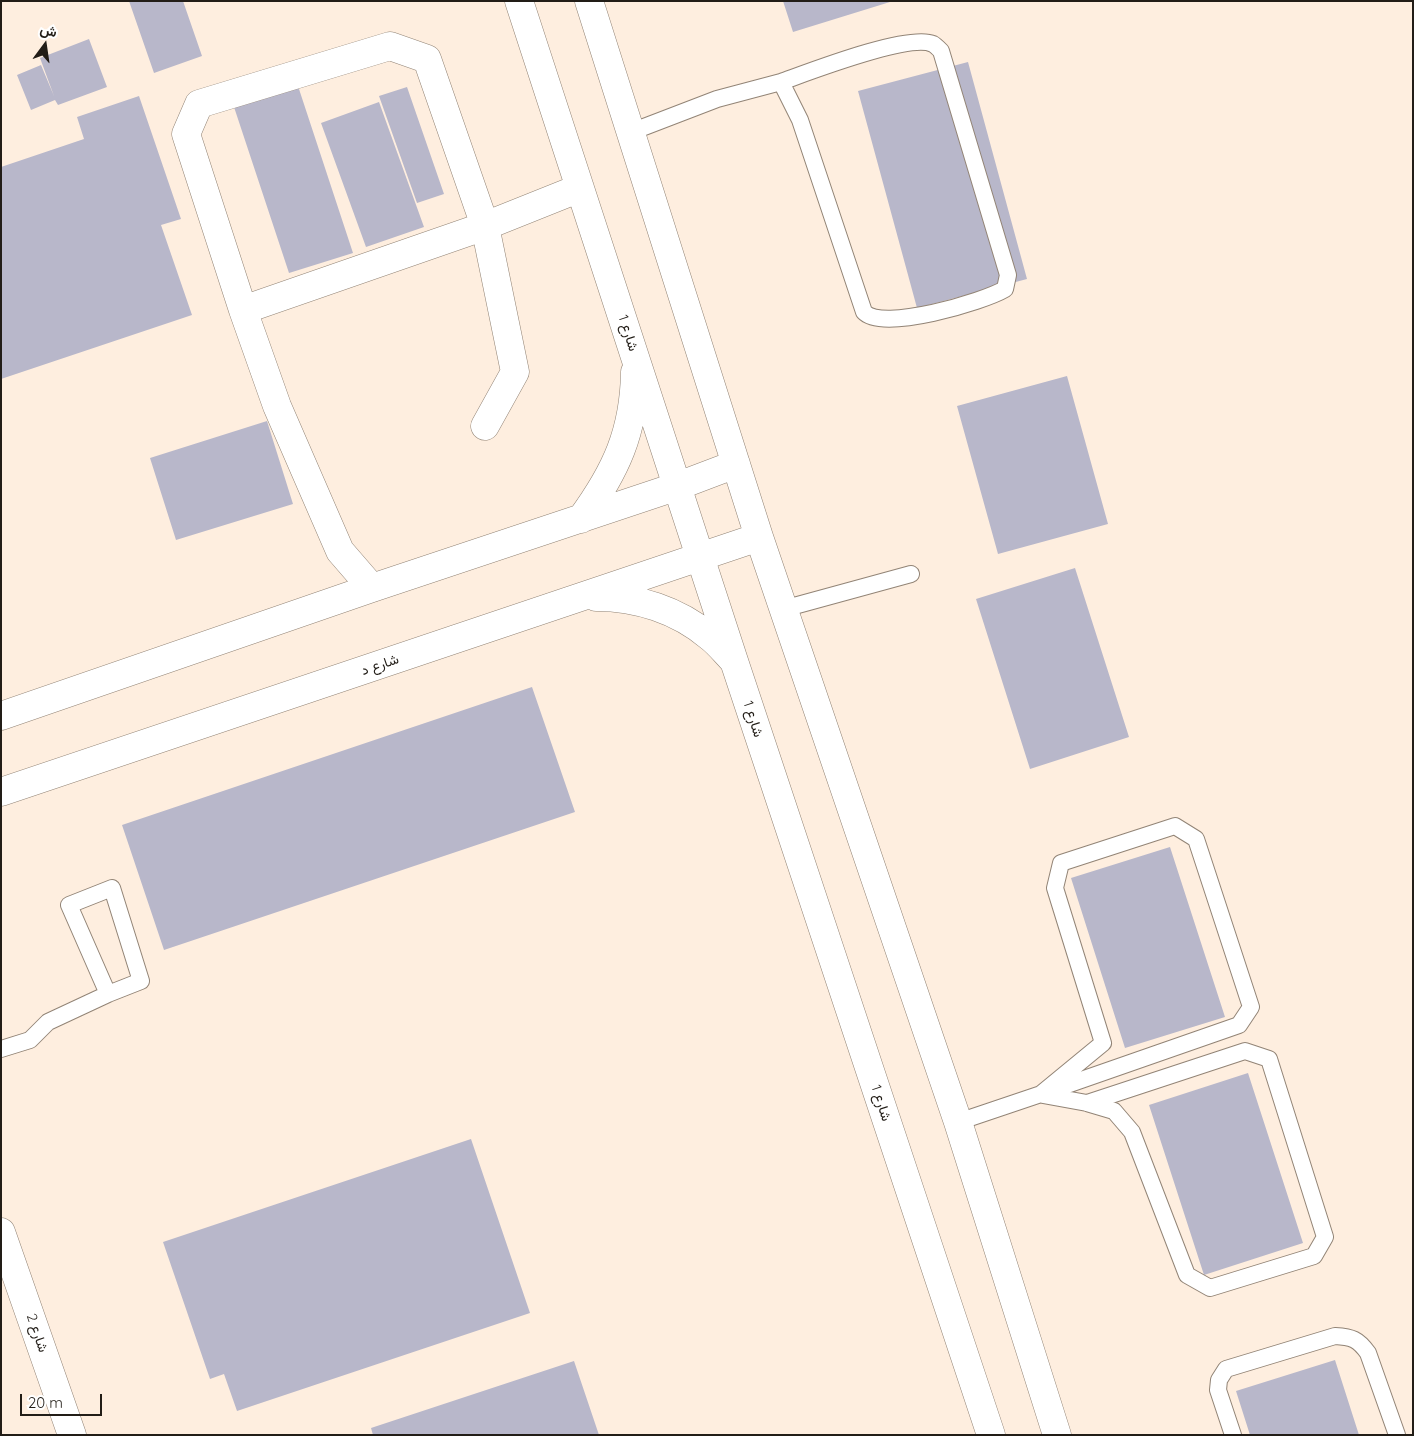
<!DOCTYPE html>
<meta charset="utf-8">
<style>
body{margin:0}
#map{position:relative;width:1414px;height:1436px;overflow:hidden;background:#feeedf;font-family:Quicksand,Vazirmatn,sans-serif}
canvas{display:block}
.frame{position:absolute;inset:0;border:2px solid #221d17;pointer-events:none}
.north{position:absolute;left:20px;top:20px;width:50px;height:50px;-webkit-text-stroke:4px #fff;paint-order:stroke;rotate:14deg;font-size:14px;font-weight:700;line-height:20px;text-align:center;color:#221d17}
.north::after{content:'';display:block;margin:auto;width:18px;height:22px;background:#221d17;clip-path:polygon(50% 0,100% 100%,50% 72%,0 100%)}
.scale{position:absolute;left:20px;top:1394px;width:82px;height:22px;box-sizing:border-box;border:2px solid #221d17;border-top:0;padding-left:6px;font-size:15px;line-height:18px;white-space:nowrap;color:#221d17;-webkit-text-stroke:4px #fff;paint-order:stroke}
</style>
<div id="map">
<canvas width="1414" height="1436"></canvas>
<div class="frame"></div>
<div class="north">ش</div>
<div class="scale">20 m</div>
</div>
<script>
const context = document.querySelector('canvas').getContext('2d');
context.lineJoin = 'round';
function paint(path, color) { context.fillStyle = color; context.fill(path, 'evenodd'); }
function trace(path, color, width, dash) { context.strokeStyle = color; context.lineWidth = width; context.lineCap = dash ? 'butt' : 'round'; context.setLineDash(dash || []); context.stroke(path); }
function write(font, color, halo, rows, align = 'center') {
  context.font = font + ' Quicksand,Vazirmatn,sans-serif'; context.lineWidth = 4.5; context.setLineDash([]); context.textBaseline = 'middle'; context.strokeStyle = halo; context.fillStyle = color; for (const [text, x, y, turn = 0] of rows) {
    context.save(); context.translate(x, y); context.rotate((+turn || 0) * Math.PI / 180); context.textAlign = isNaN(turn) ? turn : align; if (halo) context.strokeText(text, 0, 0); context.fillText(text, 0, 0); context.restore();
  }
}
paint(new Path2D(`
 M129,1h54l19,55 -48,17z
 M783,1h107v1l-97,30z
 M89,39l18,48 -49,18 -3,-5 -24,10 -14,-35 24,-10 13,31 -14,-38z
 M968,62l59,217 -110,29 -59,-217z
 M298,86l55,167 -64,20 -55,-166z
 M407,87l37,107 -27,9 -38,-107z
 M139,96l42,123 -20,6 31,90 -191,64v-212l83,-28 -7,-22z
 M379,102l45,125 -58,20 -45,-124z
 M1067,376l41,148 -110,30 -41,-148z
 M267,421l26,83 -117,36 -26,-82z
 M1075,568l54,169 -99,32 -54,-170z
 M532,687l43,125 -411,138 -42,-125z
 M1170,847l55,170 -100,31 -54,-170z
 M1248,1073l55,170 -99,32 -55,-170z
 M471,1139l59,174 -293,98 -13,-37 -14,5 -47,-137z
 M1335,1360l24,75h-109l-14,-44z
 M574,1361l25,74h-226l-2,-7z`), '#b8b7ca');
const lane = new Path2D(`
 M631,132l86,-33 64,-17 19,38 64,192c18,20 119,-10 141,-23l3,-14 -67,-224c-2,-2 -6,-6 -8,-7 -24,-11 -124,28 -152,38
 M783,609l128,-35
 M1,1049l29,-9 18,-18 60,-28 33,-13 -29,-93 -43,17 39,89
 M1043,1095l44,8 27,8 18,21 55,143 23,13 104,-32 11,-19 -56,-178 -24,-8 -158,52
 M958,1122l83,-28 62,-51 -48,-155 6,-25 114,-37 21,13 55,168 -12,18 -198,69
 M1233,1435l-15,-45 1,-10 7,-11 109,-33c17,1 23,3 33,17l29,82`);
const street = new Path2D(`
 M519,1l215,660 257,774
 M589,1l170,536 199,585 99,313
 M243,310l34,96 63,145 32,37
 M485,426l30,-54 -30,-146 -58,-167 -37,-13 -191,58 -13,30 57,176 242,-84 95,-38
 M581,519c35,-48 53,-87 54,-147
 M596,597c41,0 82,13 114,40 8,6 15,15 22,22
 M1,716l371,-128 306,-102 58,-22
 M1,792l758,-255
 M1,1232l71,203`);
trace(lane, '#928476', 18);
trace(street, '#928476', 29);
trace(lane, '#fff', 16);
trace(street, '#fff', 28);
write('14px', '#221d17', '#fff', [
 ["شارع 1",628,333,72],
 ["شارع د",380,665,-19],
 ["شارع 1",753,719,72],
 ["شارع 1",881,1103,72],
 ["شارع 2",37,1333,71]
]);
</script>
